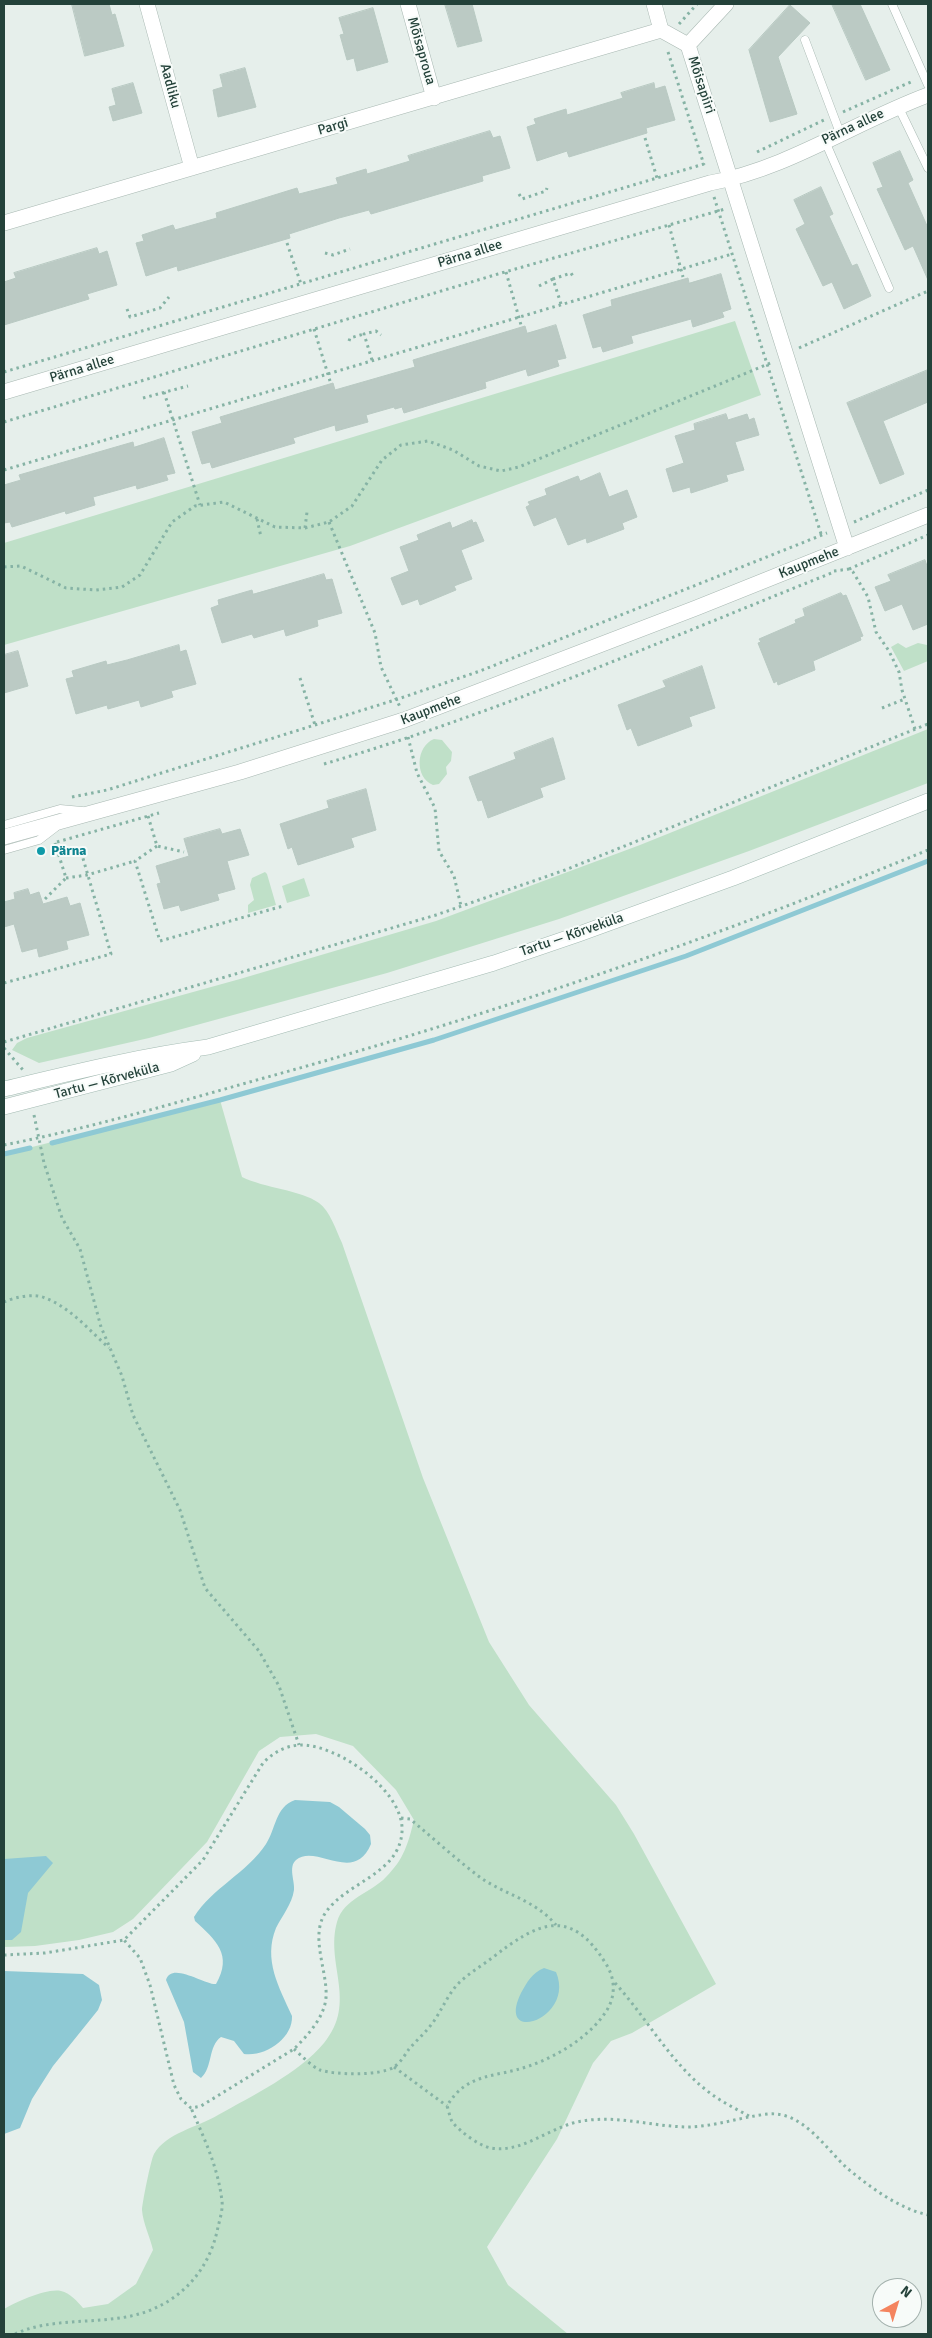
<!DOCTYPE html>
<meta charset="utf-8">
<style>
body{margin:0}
#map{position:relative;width:932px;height:2338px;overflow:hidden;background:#e6efeb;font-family:Signika,sans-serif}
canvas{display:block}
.frame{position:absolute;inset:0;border:5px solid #24423a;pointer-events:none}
.north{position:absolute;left:872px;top:2278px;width:50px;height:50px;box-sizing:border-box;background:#f7fbf9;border:1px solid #a3b1ad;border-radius:50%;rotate:39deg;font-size:14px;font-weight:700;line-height:20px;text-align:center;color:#24423a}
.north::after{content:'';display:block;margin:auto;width:18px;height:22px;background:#f4845f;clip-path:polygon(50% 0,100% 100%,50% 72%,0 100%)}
</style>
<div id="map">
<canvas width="932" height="2338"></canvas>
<div class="frame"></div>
<div class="north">N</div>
</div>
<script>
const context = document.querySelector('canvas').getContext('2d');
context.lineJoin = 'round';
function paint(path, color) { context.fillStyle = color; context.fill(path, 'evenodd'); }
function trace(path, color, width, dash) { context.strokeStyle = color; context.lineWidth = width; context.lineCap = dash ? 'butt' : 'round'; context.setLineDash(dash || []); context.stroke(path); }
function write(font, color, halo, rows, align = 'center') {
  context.font = font + ' Signika,sans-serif'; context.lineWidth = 4; context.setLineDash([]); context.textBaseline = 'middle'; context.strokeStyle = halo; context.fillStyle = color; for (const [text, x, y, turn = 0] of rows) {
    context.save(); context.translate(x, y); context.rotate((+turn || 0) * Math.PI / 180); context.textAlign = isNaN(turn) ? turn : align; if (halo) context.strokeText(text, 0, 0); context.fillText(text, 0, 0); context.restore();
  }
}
paint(new Path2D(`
 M735,321l26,74 -411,151 -346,99v-102z
 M898,643l8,5 12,-5 9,2 1,16 -24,10 -13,-24z
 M928,729v54l-179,68 -190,68 -172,54 -238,65 -110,25 -27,-13 5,-7 10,-5 213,-59 196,-58 204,-76z
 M434,739l8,1 10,12 -1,9 -5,6 1,7 -8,10 -6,1c-19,-8 -17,-39 1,-46z
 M265,872l2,2 9,31 -28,8v-8l6,-5 -4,-15 2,-7z
 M304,878l6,18 -23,7 -5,-17z
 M220,1100l22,77c22,11 59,13 77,26 11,8 17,27 23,40l81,235 66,164 40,63 87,100 18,29 82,150 -84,49 -21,8 -18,22 -36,76 -70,108 21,38 60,49h-564v-25c13,-7 42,-21 57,-18 9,2 16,10 22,17l25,-4 28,-20 17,-34c-3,-13 -10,-27 -11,-40 0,-6 9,-51 12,-56 12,-21 44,-27 64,-39 34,-19 81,-42 106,-72 34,-41 1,-79 13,-121 7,-24 34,-29 49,-45 18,-18 22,-33 28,-57l-18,-30 -43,-44 -37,-12 -36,3 -21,14 -52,91 -74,77 -20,13 -34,8 -44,6 -31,1v-793z`), '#bfe0c8');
paint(new Path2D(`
 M295,1800l35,2 9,5 26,22 5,6 1,9c-17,41 -55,-1 -75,16 -8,7 -1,21 -2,30 -2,14 -12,26 -18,38 -13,32 3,59 16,88 1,22 -26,41 -48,38l-10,-13 -13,-4c-13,9 -8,30 -20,41l-8,-6 -9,-50 -18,-42c5,-19 39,5 50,4 17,-29 0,-44 -21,-63l-1,-4c18,-29 53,-44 72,-73 10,-15 9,-37 29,-44z
 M46,1856l7,7 -25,30 -7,39 -9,8h-8v-81z
 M544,1968l12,4c20,47 -61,74 -35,21 6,-11 11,-20 23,-25z
 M4,1971l79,3 16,11 3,15 -4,10 -45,56 -21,33 -12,29 -16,6z`), '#8ec9d4');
trace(new Path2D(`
 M52,1143l168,-43 214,-60 252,-84 242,-95
 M4,1154l26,-6`), '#8ec9d4', 5);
const building = new Path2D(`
 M72,4h37l3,11 3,-1 9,32 -39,10z
 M445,4h27l10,37 -24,6z
 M832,4h28l30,66 -24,10z
 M790,5l20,18 -32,34 19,57 -27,8 -21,-72z
 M373,8l15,54 -31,9 -3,-13 -7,2 -7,-25 4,-1 -5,-16z
 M245,68l11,39 -38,10 -5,-27 10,-3 -3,-12z
 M133,83l9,30 -29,8 -4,-14 7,-2 -4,-16z
 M654,83l1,6 10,-3 10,34 -29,8 1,5 -78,24 -2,-6 -30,10 -10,-34 9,-3 -2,-5 32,-10 1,6 56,-17 -2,-5z
 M490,131l3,7 7,-2 10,32 -28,8 1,5 -112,33 -2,-4 -30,8 -50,16 1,4 -112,33 -1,-5 -31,10 -10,-33 8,-2 -2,-6 31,-10 2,5 42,-12 -1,-5 81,-25 2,6 39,-10 -2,-6 30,-9 1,5 43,-13 -2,-5z
 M900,151l13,29 -5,3 20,45v52l-15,-34 -8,4 -28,-61 6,-2 -10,-24z
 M821,187l12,27 -4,2 23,50 5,-2 14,32 -27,13 -12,-27 -9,4 -27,-57 9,-5 -11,-24z
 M97,248l2,6 8,-3 10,34 -30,9 2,5 -85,26v-43l12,-4 -2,-5z
 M721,274l10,35 -9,3 2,5 -31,10 -2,-8 -60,17 2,7 -30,9 -2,-6 -8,2 -10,-33 29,-9 -1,-6 77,-22 1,5z
 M556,325l10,33 -9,2 2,6 -31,10 -2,-7 -41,13 1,6 -82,25 -2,-6 -7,2 -1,-2 -28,8 2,7 -32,9 -1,-6 -42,13 2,5 -83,25 -2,-6 -8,2 -10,-32 30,-9 -2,-6 113,-34 2,7 80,-23 -2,-7 112,-34 2,7z
 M928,370v32l-45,19 21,53 -24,10 -33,-81z
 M726,414l2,6 19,-6 2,6 5,-2 5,17 -24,7 9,28 -18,5 2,6 -37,12 -1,-6 -17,5 -7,-23 18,-6 -9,-27 20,-6 -1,-6z
 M164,438l11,35 -9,2 2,5 -31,9 -1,-4 -43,12 2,8 -29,9 -1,-3 -53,16 -2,-5 -6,1v-38l17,-5 -2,-5 114,-33 1,5z
 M600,473l9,24 18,-7 10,27 -15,6 2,6 -37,14 -1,-5 -18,7 -12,-28 -22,9 -8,-19 4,-2 -2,-3 19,-7 -2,-6 33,-13 2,5z
 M472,520l1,3 3,-1 8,19 -23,9 11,29 -18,7 2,4 -36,15 -2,-6 -16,6 -11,-27 18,-7 -9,-24 19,-7 -2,-5 33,-13 2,6z
 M925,560l3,9v55l-15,6 -11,-26 -17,7 -10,-24 16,-6 -3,-6z
 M324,574l2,6 6,-1 10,34 -25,7 1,6 -32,10 -2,-7 -30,9 -2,-4 -30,9 -11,-35 8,-3 -1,-5 34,-10 1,4z
 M841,593l2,3 3,-1 17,41 -3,1 1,3 -48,21 2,9 -37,15 -1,-4 -3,2 -16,-40 3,-1 -2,-3 37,-16 -1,-3 10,-4 -2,-7z
 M179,645l1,7 6,-2 10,34 -25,7 2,6 -32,10 -2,-7 -31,9 -1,-4 -31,9 -10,-35 8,-2 -2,-6 34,-10 1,4 20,-5z
 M18,651l10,35 -24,7v-38z
 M702,666l13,42 -26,9 3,9 -54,20 -7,-18 -4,2 -9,-25 48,-18 -3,-6z
 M553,738l12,41 -25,9 3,9 -55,21 -6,-18 -4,1 -9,-24 47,-18 -2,-6z
 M366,789l10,41 -25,8 3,9 -56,18 -6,-18 -4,2 -8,-25 49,-16 -2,-7z
 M220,829l2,5 18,-5 9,26 -22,6 8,28 -18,5 2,6 -38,11 -2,-6 -15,4 -7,-25 4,-1 -5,-17 33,-10 -5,-17z
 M28,889l2,6 9,-3 4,12 24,-7 3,9 10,-3 9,32 -23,6 2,8 -29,8 -2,-9 -15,4 -8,-28 -10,3v-25l11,-3 -1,-6z`);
paint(building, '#bbcac4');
trace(building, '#b8c9c2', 1);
const service = new Path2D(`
 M892,4l36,81
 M805,40l35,93
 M898,106l30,62
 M825,141l64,147
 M4,825l56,-16 22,2
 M4,850l35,-10 17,-13`);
const minor = new Path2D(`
 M147,4l45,164
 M408,4l26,94
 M654,4l7,26 27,15 159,503
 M688,45l38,-41
 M4,223l657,-193
 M4,392l706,-209c77,-14 145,-61 218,-88
 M4,837l236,-65 164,-52 292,-112 232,-93`);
const secondary = new Path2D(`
 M4,1089c67,-16 135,-33 204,-42l286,-84 85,-29 154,-56 195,-77
 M4,1107l167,-43 22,-10`);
trace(service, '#a8b8b2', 9);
trace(minor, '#a8b8b2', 16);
trace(secondary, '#a4bbb3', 16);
trace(new Path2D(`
 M679,24l18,-20
 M668,52l36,113
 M843,112l70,-31
 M645,138l12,40
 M757,152l67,-32
 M519,194l3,5 24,-8 1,-3
 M714,197l108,340
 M669,225l14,52
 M287,243l14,41
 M325,253l8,2 17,-6
 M506,272l15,53
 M539,286l14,-7
 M561,304l-8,-25 18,-6 3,5
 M127,309l3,8 30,-9 9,-11
 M314,329l16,52
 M349,341l1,-3 14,-4
 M799,348l129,-57
 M372,360l-8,-26 12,-3 5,4
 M4,372l700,-208
 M164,392l36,113
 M143,398l45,-12
 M4,422l494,-148 227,-65
 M4,470l728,-216
 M257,519l4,18
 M329,522l46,111 6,34 19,40
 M854,522l74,-32
 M305,528l2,-16
 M4,567l17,-1 45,22 30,2 26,-3 18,-12 32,-53 23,-16 29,-4 51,25 30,1 24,-6 23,-16 30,-46 19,-15 27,-4 25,9 26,16 22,5 18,-4 254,-105
 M849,569l79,-34
 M834,571l15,-2 4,3 15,25 8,35 13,19 10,21 3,18 13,39
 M300,678l15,47
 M882,708l23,-9
 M408,737l9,36 18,35 4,43 15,25 7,30
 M324,764c174,-51 342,-125 510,-192
 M72,797l35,-7 291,-91 82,-28 347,-138
 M148,816l9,30 27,6
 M57,842l102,-29
 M157,846l-22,15 25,80 123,-35
 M66,878l21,-3 48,-14
 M45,899l21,-21 -11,-35
 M4,983l107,-29 -29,-99
 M4,1042l432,-127 129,-45 363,-146
 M4,1048l19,22
 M34,1115l10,48 18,55 18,31 21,78 21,49 11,39 47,95 25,78 54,63 20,35 20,59
 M4,1145c87,-17 174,-43 260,-67 225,-62 448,-139 664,-228
 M4,1302c11,-5 30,-9 41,-4 25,9 45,33 64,50
 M401,1818l9,1c23,19 47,41 71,59 25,17 54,22 75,47
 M4,1955l41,-2 79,-13 79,-80 60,-97c10,-10 21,-17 37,-18 37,-1 105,46 102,87 -3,42 -55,50 -76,80 -17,24 2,59 0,86 -2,20 -19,38 -32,51l-93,57 -10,2 -10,-9 -7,-14 -24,-100 -10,-27 -16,-18
 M615,1983c32,35 56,81 95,110 12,9 26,16 39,23
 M294,2049c7,6 17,17 26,21 15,5 61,6 74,-3 6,-4 11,-12 15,-18 8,-9 18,-18 25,-28 8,-12 13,-24 22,-35 10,-11 24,-19 36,-28 45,-35 78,-53 114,6 9,14 10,31 1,46 -16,26 -49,46 -78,56 -34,12 -62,6 -82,40 2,5 3,13 6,17 8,9 26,23 38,25 29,5 54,-17 82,-25 39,-10 74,3 113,4 28,0 54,-10 82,-13 35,-3 57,34 79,54 24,20 51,40 81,47
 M394,2067l53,39
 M15,2334c34,-16 78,-10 116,-18 46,-10 78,-43 87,-89 2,-8 5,-18 4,-26 -4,-34 -18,-63 -31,-93`), '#86b3a5', 3, [2.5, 4]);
trace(service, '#fff', 8);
trace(minor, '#fff', 15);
trace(secondary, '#fff', 15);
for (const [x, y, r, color] of [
 [41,851,5,"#0f9aa8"]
]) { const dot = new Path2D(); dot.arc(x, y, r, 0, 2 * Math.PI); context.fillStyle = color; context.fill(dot); trace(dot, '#f7fbf9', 2); }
write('14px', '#24423a', '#f7fbf9', [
 ["Mõisaproua",421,51,74],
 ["Mõisapiiri",701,85,72],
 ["Aadliku",170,86,75],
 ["Pargi",333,127,-16],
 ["Pärna allee",853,127,-25],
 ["Pärna allee",470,254,-17],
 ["Pärna allee",82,369,-17],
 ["Kaupmehe",809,563,-22],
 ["Kaupmehe",431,710,-21],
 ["Tartu — Kõrveküla",572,935,-19],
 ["Tartu — Kõrveküla",107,1081,-15]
]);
write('bold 14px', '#0d838f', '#f7fbf9', [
 ["Pärna",51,851]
], 'left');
</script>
